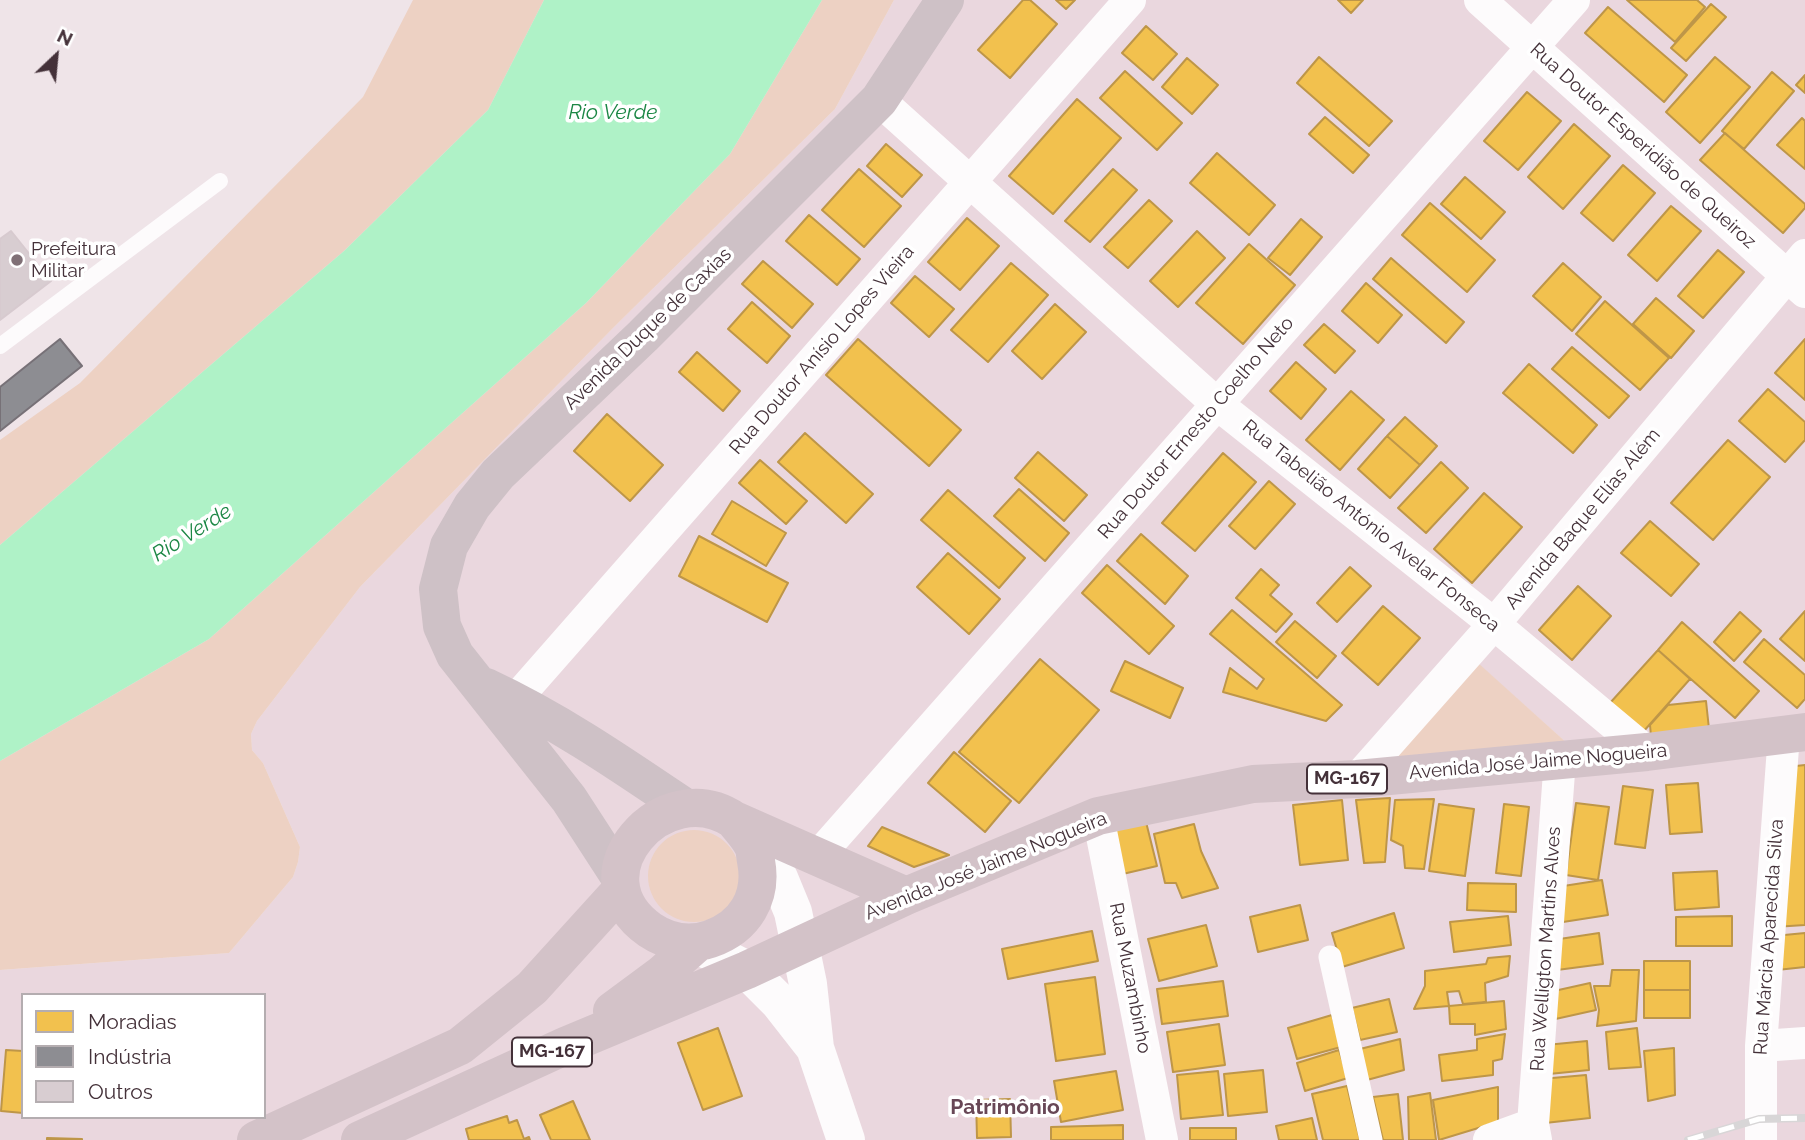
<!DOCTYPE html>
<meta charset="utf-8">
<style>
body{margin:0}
#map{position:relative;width:1805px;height:1140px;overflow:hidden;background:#efe4e8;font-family:Raleway,sans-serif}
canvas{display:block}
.legend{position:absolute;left:21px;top:993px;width:245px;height:126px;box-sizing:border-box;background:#fff;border:2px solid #b4adb0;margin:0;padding:9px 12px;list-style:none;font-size:21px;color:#443139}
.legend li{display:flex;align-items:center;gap:14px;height:35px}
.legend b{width:35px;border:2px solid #b4adb0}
.north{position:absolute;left:21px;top:21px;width:70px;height:70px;-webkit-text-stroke:5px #fff;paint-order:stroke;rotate:26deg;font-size:19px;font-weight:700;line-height:28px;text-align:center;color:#443139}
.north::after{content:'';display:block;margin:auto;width:24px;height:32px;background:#443139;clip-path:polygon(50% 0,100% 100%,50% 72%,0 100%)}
</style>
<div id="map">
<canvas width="1805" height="1140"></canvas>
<ul class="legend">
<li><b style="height:19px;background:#f2c14e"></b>Moradias</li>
<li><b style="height:19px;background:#8d8d92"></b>Indústria</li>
<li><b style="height:19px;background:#d8cdd1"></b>Outros</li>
</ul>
<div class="north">N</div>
</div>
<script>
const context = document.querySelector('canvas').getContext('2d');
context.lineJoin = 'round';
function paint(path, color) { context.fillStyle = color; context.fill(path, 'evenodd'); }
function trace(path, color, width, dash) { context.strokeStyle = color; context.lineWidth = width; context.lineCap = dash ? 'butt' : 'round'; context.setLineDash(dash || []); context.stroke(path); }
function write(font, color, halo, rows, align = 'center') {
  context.font = font + ' Raleway,sans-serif'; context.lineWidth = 7; context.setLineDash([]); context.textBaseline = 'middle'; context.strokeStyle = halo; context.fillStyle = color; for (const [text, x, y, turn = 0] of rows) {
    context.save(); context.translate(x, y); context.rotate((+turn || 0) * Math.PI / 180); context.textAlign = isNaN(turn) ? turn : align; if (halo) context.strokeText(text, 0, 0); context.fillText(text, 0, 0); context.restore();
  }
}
paint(new Path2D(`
 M894,0h911v1140h-1805v-170l229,-17 64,-76 5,-15 2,-15 -37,-84 -11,-13 -1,-16 6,-13 103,-134 254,-260 221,-218zM1477,663l100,89 -188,5zM23,995h241v122h-241z`), '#ead7de');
paint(new Path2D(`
 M413,0h131l-56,110 -144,141 -344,294v-105l80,-57 283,-286z
 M822,0h72l-59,109 -221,218 -254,260 -103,134 -6,13 1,16 11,13 37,84 -2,15 -5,15 -64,76 -229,17v-209l209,-122 377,-336 144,-149z
 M1477,662l101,91 -190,5z
 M648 876a46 46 0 1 1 92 0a46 46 0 1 1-92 0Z`), '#edd1c3');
paint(new Path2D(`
 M544,0h278l-92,154 -144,149 -377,336 -209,122v-216l344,-294 144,-141z`), '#aff2c7');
const homes = new Path2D(`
 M1023,0h7l27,24 -47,54 -32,-28z
 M1056,0h19l-9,9z
 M1338,0h25l-12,13z
 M1627,0h70l8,7 -30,35z
 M1711,4l15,13 -40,44 -15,-13z
 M1608,7l79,68 -23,27 -79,-69z
 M1146,26l31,28 -24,26 -31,-27z
 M1319,57l73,64 -23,25 -72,-63z
 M1715,57l35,30 -50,56 -34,-31z
 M1187,58l31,27 -26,29 -30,-27z
 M1125,71l57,52 -25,27 -57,-52z
 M1772,72l22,19 -50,58 -22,-18z
 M1805,75v18l-9,-8z
 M1527,92l34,29 -43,49 -34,-29z
 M1077,99l44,39 -68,76 -44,-38z
 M1325,117l44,38 -16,18 -44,-39z
 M1802,118l3,3v48l-28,-24z
 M1574,124l36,32 -47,53 -35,-32z
 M1725,133l80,71v4l-22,25 -83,-73z
 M886,144l36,31 -20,22 -35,-31z
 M1217,153l58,52 -26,30 -59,-52z
 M1623,165l32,28 -42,48 -32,-28z
 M859,169l42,37 -37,41 -42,-37z
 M1113,169l24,21 -47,52 -25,-21z
 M1465,177l40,35 -24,27 -40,-35z
 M1149,200l23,21 -44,47 -24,-21z
 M1430,203l65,57 -28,32 -65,-57z
 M1671,206l30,25 -44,50 -29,-26z
 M809,215l51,44 -23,26 -51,-44z
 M967,218l32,28 -39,44 -32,-28z
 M1301,219l21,18 -32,38 -22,-17z
 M1197,231l28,27 -47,49 -28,-26z
 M1249,244l46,41 -52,59 -47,-41z
 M1718,250l26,22 -41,46 -25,-22z
 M1391,258l73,64 -18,21 -73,-64z
 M763,261l50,43 -21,24 -50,-44z
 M1011,263l37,32 -60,67 -37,-32z
 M1563,263l38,34 -29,34 -39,-35z
 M915,276l39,33 -25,28 -38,-34z
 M1366,283l36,32 -24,28 -36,-32z
 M1656,298l38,33 -23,27 -38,-34z
 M1605,301l64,57 -29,32 -64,-56z
 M752,302l38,34 -23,27 -39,-34z
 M1055,304l31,28 -44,47 -30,-28z
 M1324,324l31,27 -20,22 -31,-28z
 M858,339l103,91 -32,36 -103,-91z
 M1805,339v61l-30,-27z
 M1572,347l57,49 -20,22 -57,-49z
 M697,352l43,39 -17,20 -44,-39z
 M1296,362l30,27 -25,30 -31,-28z
 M1529,364l68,61 -24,28 -70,-60z
 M1768,389l37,33v18l-20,22 -46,-41z
 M1351,391l33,29 -44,50 -34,-30z
 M607,414l56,51 -33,36 -56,-50z
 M1405,417l32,29 -17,19 -33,-29z
 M805,433l68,61 -27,29 -68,-61z
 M1387,436l33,29 -30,33 -32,-29z
 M1728,440l42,37 -57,63 -42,-37z
 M1038,452l49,43 -23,26 -49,-43z
 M1223,453l33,29 -61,69 -33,-28z
 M760,460l47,41 -21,23 -47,-41z
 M1441,462l27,26 -42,45 -28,-25z
 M1269,481l26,23 -40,45 -26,-23z
 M1019,489l50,44 -24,28 -51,-45z
 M948,490l77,68 -26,30 -78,-68z
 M1484,493l38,34 -50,56 -38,-34z
 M732,501l54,32 -20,33 -54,-32z
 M1650,521l49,43 -28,32 -50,-43z
 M1141,534l47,42 -23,28 -48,-43z
 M699,536l89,47 -21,39 -88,-46z
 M948,553l52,46 -31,35 -52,-47z
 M1107,565l67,61 -25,28 -67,-61z
 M1350,567l21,19 -34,36 -20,-19z
 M1261,569l18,16 -9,10 22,19 -16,18 -40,-34z
 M1578,586l33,30 -39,44 -33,-30z
 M1383,606l37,32 -42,47 -36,-32z
 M1232,610l110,95 -16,16 -103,-29 7,-24 27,21 7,-10 -54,-45z
 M1805,611v50l-25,-22z
 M1740,612l21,19 -27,30 -20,-19z
 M1295,621l41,35 -19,22 -41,-36z
 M1682,622l77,69 -24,27 -77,-68z
 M1764,639l41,36v24l-8,9 -53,-46z
 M1658,650l32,29 -47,53 -33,-29z
 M1040,659l59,51 -80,93 -60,-51z
 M1125,661l58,27 -13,30 -59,-27z
 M1706,701l3,28 -58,7 -1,-11 18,-20z
 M954,752l57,49 -26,31 -57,-49z
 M1805,765v160l-31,2 13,-160z
 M1698,783l4,49 -32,2 -4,-49z
 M1623,786l30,4 -8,58 -30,-4z
 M1390,798l-5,64 -21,1 -8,-63z
 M1434,799l-10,70 -19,-1 -2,-22 -12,-6 4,-40z
 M1342,800l6,60 -48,5 -7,-60z
 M1576,803l33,4 -11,73 -32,-5z
 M1439,804l35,5 -9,67 -36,-5z
 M1504,804l25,3 -8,69 -25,-3z
 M1146,822l11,44 -43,10 -11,-44z
 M1194,824l7,27 17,37 -36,10 -6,-15h-11l-11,-49z
 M882,827l67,28 -35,12 -46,-21z
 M1717,871l2,36 -44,3 -2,-37z
 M1602,880l6,35 -45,7 -6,-35z
 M1468,883l48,1v28l-49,-2z
 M1300,905l8,35 -50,12 -8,-35z
 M1394,913l10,35 -62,19 -10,-34z
 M1508,916l3,29 -57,7 -4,-30z
 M1732,916v30h-56v-29z
 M1206,925l11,41 -58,15 -11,-42z
 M1092,931l6,30 -90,18 -6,-30z
 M1599,933l4,31 -46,6 -4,-30z
 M1805,933v34l-28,3 -3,-34z
 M1510,956l-2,20 -23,7 1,19 -23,2 -4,-13 -12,1 2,14 -35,3 11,-23v-15l61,-7 2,-6z
 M1644,961h46v29h-46z
 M1612,970h27l-3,51 -39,5 2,-16 -5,-24h16z
 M1095,977l10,77 -49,7 -11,-77z
 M1223,981l5,35 -66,8 -5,-35z
 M1590,983l6,27 -45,10 -6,-27z
 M1644,990h46v28h-46z
 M1389,999l8,33 -37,8 -8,-32z
 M1504,1001l2,28 -31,6v-11h-25l-1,-18z
 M1332,1015l9,32 -44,12 -9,-31z
 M1219,1024l6,41 -52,7 -6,-40z
 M718,1028l24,68 -39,14 -25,-67z
 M1637,1028l4,39 -32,2 -3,-37z
 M1505,1034l-3,25 -9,2v14l-51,6 -3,-26 38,-5v-11z
 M1400,1039l4,31 -37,10 -7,-31z
 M1587,1041l2,29 -40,4 -3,-29z
 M1674,1048l1,47 -27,6 -4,-50z
 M6,1050l17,1v62l-22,-2z
 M1339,1050l9,28 -43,13 -8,-28z
 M1263,1070l4,42 -39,4 -4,-42z
 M1116,1071l7,39 -62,12 -7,-41z
 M1218,1071l5,44 -42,4 -4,-44z
 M1586,1075l4,43 -45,5 -4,-44z
 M1347,1086l13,54h-37l-11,-46z
 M1498,1087v35l-59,18 -6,-40z
 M1430,1093l6,47h-27l-1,-43z
 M1398,1094l5,46h-20l-10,-43z
 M1010,1099l1,38 -34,1 -1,-38z
 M573,1101l17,39h-39l-11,-25z
 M507,1116l2,7 8,-3 7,19 5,-2 1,3h-61l-3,-11z
 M1312,1118l5,22h-38l-3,-14z
 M1123,1125v15h-72v-13z
 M1190,1128h46v12h-46z
 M47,1138l35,1v1h-35z`);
paint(homes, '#f2c14e');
trace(homes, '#be9648', 2);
const industry = new Path2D(`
 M60,339l22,27 -82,65v-44z`);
paint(industry, '#8d8d92');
trace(industry, '#777177', 2);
const building = new Path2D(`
 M11,231l40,50 -51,39v-81z`);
paint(building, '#d8cdd1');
trace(building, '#d7cacf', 2);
trace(new Path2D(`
 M0,346l220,-165`), '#fdfbfc', 16);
trace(new Path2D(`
 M1330,957l41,183`), '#fdfbfc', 23);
trace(new Path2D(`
 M1480,0l325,292
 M879,100l338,304 277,220 153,128
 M501,716l629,-716
 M1357,779l137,-155 311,-369
 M1098,816l64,324
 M818,856l756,-856
 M1761,1046l44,-3
 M1489,1140l44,-16
 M1536,1140l-3,-16 27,-365
 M1761,1140v-94l23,-312`), '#fdfbfc', 32);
trace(new Path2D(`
 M754,847l25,31 14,34 15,72 7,64 31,92
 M696,944l51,26 32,32 36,46`), '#fdfbfc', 38);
trace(new Path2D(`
 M486,687c71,33 135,77 200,121
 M619,876l-50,-77 -114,-144 -13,-29 -4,-37 11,-43 23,-40 26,-32 145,-138 236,-236 66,-100`), '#cec1c6', 38);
trace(new Path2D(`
 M734,820c6,8 15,17 19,26 2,4 2,10 3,15 7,36 -11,66 -46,78 -21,7 -42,3 -60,-9 -78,-55 14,-157 84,-110l172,76
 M612,1011l50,-37 34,-30
 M256,1140l204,-94 72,-58 89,-98
 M360,1140l205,-94 182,-76 159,-74 192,-80 155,-32 104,-5 290,-27 158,-20`), '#d3c2c8', 38);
const rail = new Path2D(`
 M1688,1140l71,-21 46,-1`);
trace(rail, '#d8d6d7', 8);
trace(rail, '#fff', 5, [16]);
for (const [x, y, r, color] of [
 [17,260,7,"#807076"]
]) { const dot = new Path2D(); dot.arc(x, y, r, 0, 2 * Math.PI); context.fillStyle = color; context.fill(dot); trace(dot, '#fff', 2.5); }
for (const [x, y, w] of [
 [1347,779,80],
 [552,1052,80]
]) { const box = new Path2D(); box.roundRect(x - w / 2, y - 14.5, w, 29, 5); context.fillStyle = '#fff'; context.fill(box); trace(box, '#443139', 2); }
write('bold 18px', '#443139', null, [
 ["MG-167",1347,779],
 ["MG-167",552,1052]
]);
write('19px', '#443139', '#fff', [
 ["Rua Doutor Esperidião de Queiroz",1643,146,42],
 ["Avenida Duque de Caxias",648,329,-44],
 ["Rua Doutor Anísio Lopes Vieira",822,350,-49],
 ["Rua Doutor Ernesto Coelho Neto",1196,428,-49],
 ["Avenida Baque Elías Além",1583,519,-50],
 ["Rua Tabelião António Avelar Fonseca",1371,526,39],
 ["Avenida José Jaime Nogueira",1538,762,-5],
 ["Avenida José Jaime Nogueira",986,866,-22],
 ["Rua Márcia Aparecida Silva",1769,937,-86],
 ["Rua Welligton Martins Alves",1546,949,-86],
 ["Rua Muzambinho",1130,978,79]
]);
write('19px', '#443139', '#fff', [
 ["Prefeitura",31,249],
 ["Militar",31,271]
], 'left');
write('italic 21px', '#1c8745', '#fff', [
 ["Rio Verde",613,113],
 ["Rio Verde",192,533,-32]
]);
write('bold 21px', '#684756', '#fff', [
 ["Patrimônio",1005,1108]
]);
</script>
